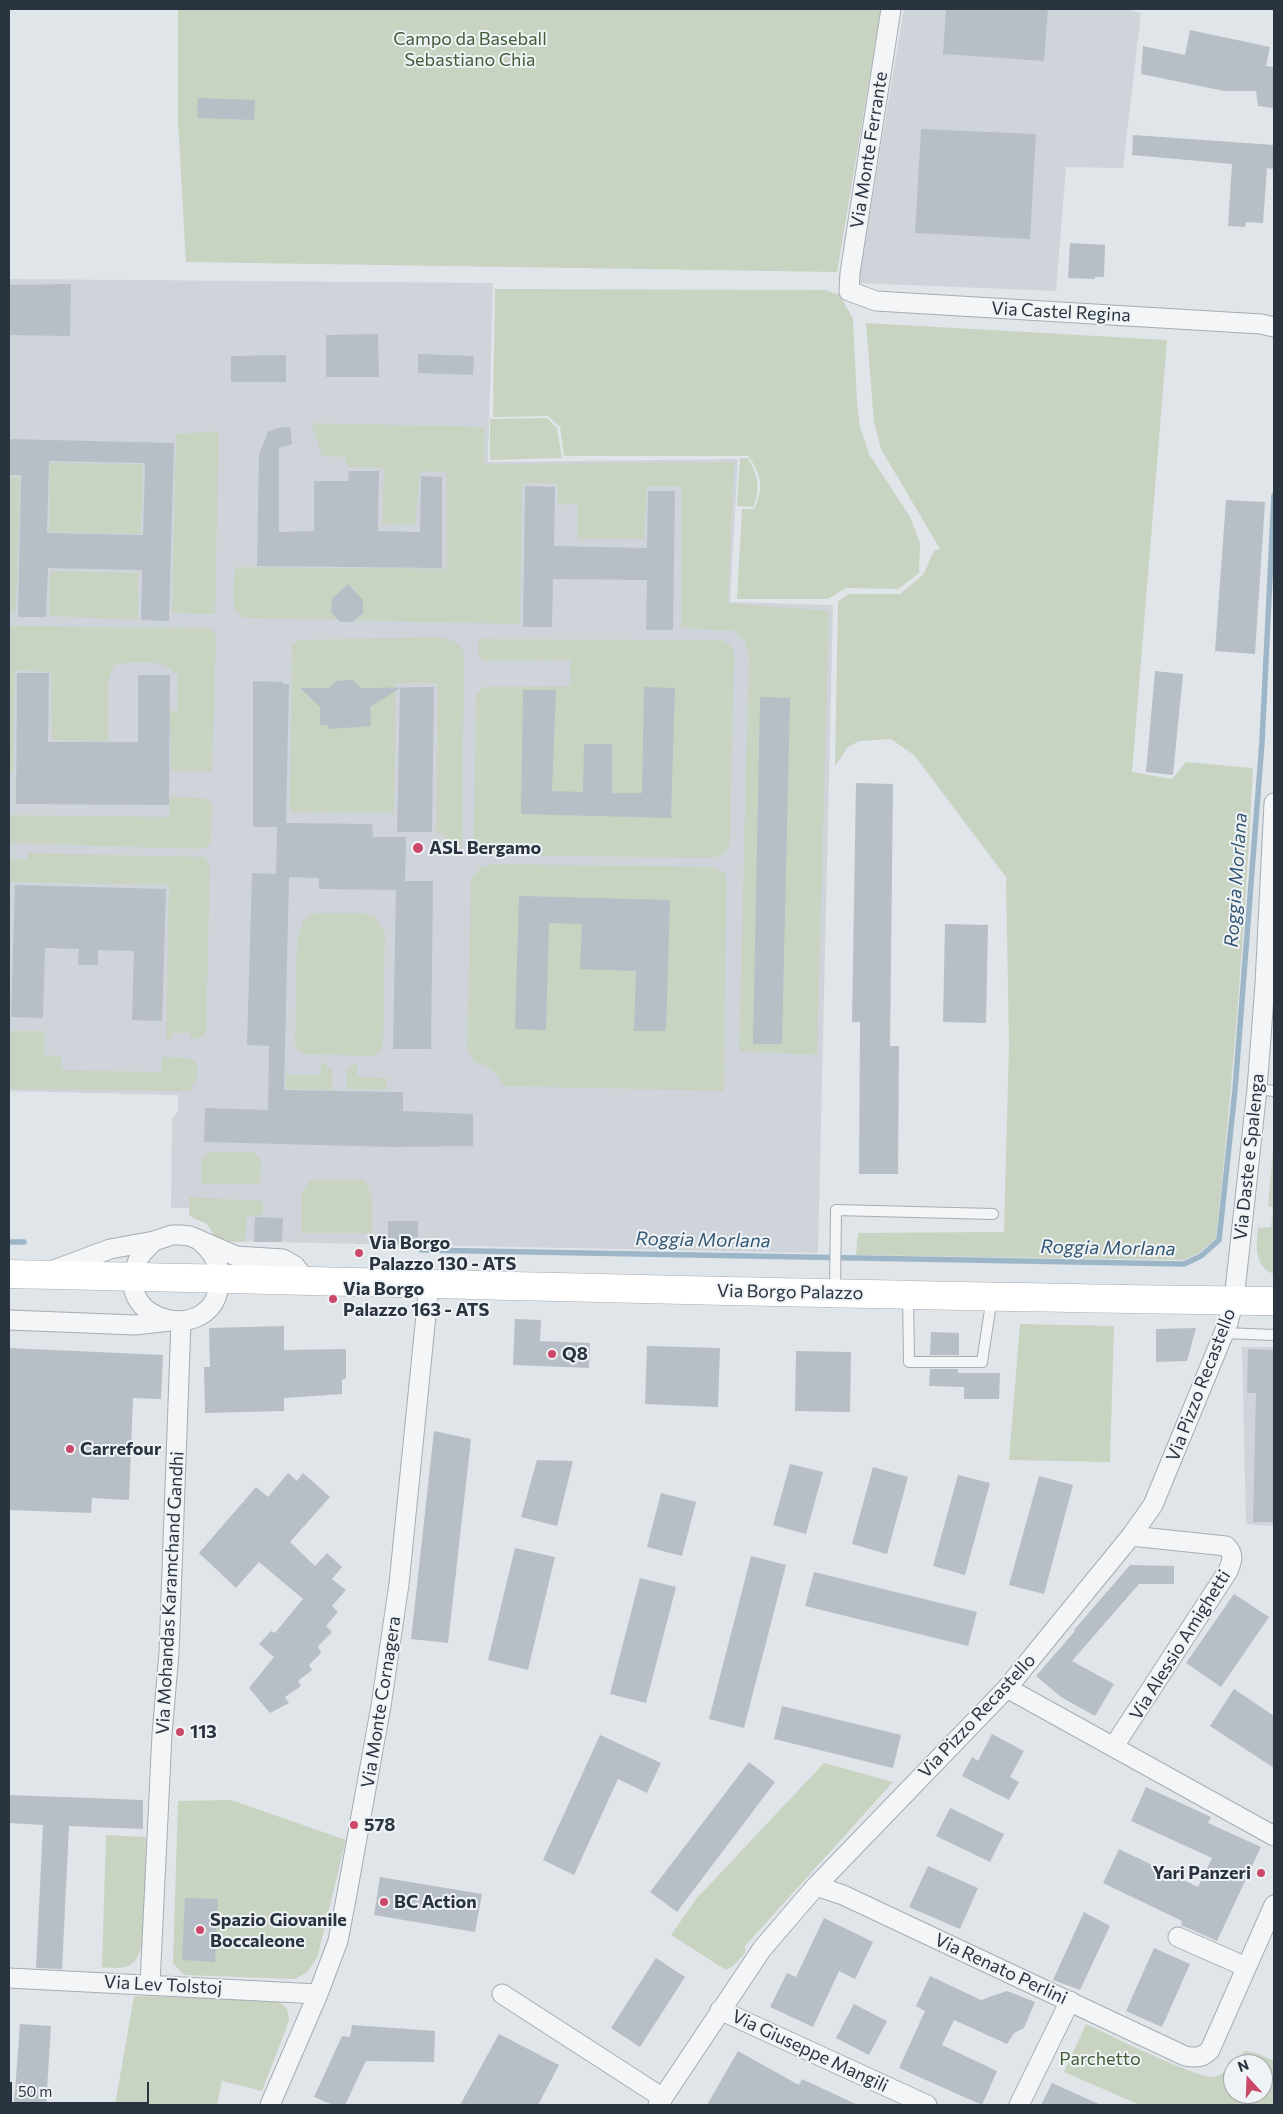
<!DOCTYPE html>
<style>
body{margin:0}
#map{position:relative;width:1283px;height:2114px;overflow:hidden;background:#e0e5e9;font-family:Commissioner,sans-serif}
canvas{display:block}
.frame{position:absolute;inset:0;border:10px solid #293440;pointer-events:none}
.north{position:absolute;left:1223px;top:2054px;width:50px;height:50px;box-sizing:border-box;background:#f0f3f6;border:1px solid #a0a7ad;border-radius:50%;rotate:340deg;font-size:14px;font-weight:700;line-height:20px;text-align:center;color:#293440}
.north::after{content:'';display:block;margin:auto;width:18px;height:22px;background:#cb4869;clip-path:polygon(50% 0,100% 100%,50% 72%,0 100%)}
.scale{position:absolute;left:10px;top:2082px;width:139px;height:22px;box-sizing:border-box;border:2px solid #293440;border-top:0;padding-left:6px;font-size:15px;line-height:18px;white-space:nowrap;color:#293440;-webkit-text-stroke:4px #f0f3f6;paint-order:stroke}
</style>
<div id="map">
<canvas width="1283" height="2114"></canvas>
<div class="frame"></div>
<div class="north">N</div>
<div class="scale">50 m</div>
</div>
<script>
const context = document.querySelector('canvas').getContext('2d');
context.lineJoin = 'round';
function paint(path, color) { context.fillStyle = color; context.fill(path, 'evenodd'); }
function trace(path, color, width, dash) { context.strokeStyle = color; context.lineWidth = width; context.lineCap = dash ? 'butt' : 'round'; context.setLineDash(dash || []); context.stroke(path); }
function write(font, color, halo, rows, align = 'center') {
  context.font = font + ' Commissioner,sans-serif'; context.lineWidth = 4; context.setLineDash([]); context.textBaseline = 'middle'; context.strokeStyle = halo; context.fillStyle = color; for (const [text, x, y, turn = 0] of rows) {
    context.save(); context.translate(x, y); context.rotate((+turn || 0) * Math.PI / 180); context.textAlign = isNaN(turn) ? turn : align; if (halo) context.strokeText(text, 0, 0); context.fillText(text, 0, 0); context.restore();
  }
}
paint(new Path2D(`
 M904,9h223l14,4 -18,155 -57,-1 -10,124 -198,-8z
 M9,279l484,4 -5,179 250,-3 -8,143 103,3 -15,648 -601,-12 -6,-12 -4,-6 -14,-5 -4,-4v-6h-18l1,-89 6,-8v-16l-169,-4z
 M1242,1347h32v179l-28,-2z`), '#cfd4db');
paint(new Path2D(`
 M178,9h703l-44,263 -651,-10 -8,-141z
 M495,289l330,1 15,5 13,24 4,83 3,25 9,27 41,63 10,26 -1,30 -21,16 -52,-1 -18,11h-91l5,-90h12c10,-21 8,-34 -6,-53h-184l-4,-29 -12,-11 -55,1z
 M866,323l301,17 -35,432 40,7 14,-17 67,6c-8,157 -20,314 -37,470l-17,15 -15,7 -328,-5 2,-22 146,-1 5,-187 -3,-168 -92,-122 -23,-16 -32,2 -11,6 -13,19 3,-165 11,-7h51l23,-19 11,-24 6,-2 -59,-100 -7,-27z
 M547,418l10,10 5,30 -72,2v-41z
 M311,423l174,4 -1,37 250,-2 -6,141 101,8 -12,444 -78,-4 10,-397 -5,-14 -9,-9 -54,-3 1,-142h-35l-3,53h-66l-1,-36 -19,2v-22h-36l-2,141 -277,-6c-15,-11 -8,-34 -8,-51l212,2 -1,-97 -26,-1 -5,54 -33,-1 2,-56 -37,-1 -1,-10 -24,-1z
 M219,431l-4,183 -43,-1 4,-179z
 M740,458h8c10,17 13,30 5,49l-16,-1z
 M50,463l93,1 -2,70 -92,-2z
 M9,477l11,1 -4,133h-7z
 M50,571l88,2v47l-89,-4z
 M9,626l198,2 7,3 2,7 -4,134 -41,-1 -1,-60h8v-35c-16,-19 -42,-15 -64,-11l-6,15v61l-56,-1 -1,-68 -36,-2 -2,103h-4z
 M442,637l15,6 7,9 -2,195 -3,4h-12l-2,-3v-14l-9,-1 2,-150h-42l-2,130 -104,-1 2,-167 7,-5z
 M478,639l243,1 8,4 5,8 -4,190 -6,13 -14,3 -221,-3 -9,-5 -6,-12 2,-143 8,-8 87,-1 -1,-26 -86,1 -6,-6z
 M170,797l34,1 6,3 2,5 -1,35 -4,6 -8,2 -190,-6v-28l160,2z
 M27,853l176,4 5,4 2,6 -4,163 -3,6 -12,4v-7h-19l-1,7h-5l3,-155 -160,-3v-23h18z
 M492,864l221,3 13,7 -2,217 -221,-5c-6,-15 -13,-20 -29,-24l-7,-14 4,-168 9,-12z
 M314,913h46l16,4 9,17 -2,112 -4,7 -8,3 -64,-2 -8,-2 -4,-7 2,-105 6,-19z
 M9,1031h34l2,3 -1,21 17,1v14l100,2 1,-15 26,1 9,5v15l-7,13 -181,-2z
 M321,1063h3l8,7v20l-46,-1v-14h35z
 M354,1063l3,1v13l30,1 -1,12 -39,-1v-20z
 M1274,1140v134c-20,-7 -18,-29 -16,-46l13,-1 2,-20 -5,-1z
 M208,1152h46l7,9 -1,23h-58v-24z
 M310,1180h55l7,16v37h-71v-38z
 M189,1197l74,4v14l-17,1 -1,26 -28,-1 -10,-17 -14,-6 -4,-4z
 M1020,1324l94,2 -4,136 -101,-2z
 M824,1763l69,19 -148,164v7l-12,13 -7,4 -55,-35 26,-37z
 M231,1800l115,40 -29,118 -10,14 -12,7 -111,-4 -11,-12 5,-162z
 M106,1835l40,2 -2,96c-5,31 -11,38 -42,34z
 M134,1996l141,4c10,5 14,9 14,21l-27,70 -40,-10 -5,24h-102z
 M1086,2024c19,9 112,55 127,53 14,-3 22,-16 32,-26l11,2 18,8v39l-2,5h-132l-76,-33zM1233,2064h30v30h-30z`), '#c8d3c2');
trace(new Path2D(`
 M9,1242h15
 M421,1250l763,14 17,-8 18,-16 16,-150 27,-348 12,-247`), '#9cb6c8', 5.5);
paint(new Path2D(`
 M946,9h102l-4,52 -101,-7z
 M1190,30l80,17 -4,19 8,1v41l-16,-2 -2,-15h-32l-83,-17 2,-28 42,9z
 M198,98l57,2 -1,20 -57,-2z
 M921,129l115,5 -6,105 -115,-6z
 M1133,135l141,10v24l-7,-1 -4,55 -17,-1 -1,5 -17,-1 4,-62 -100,-9z
 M1070,243l35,2 -1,32h-9v2l-27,-1z
 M71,284l-1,52 -61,-1v-50z
 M378,334l1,43h-53v-42z
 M418,354l56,2 -1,19 -55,-2z
 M286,355v27h-55v-26z
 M290,427l2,17 -13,4v84l35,-1v-50h34l1,-10h30l-1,60 42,1 1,-56 21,1v91l-185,-2 2,-112 9,-22 10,-4z
 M9,439l165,4 -5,178 -28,-1 1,-50 -94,-2 -2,49h-28l3,-142h-12zM49,461l96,2 -2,72 -96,-2z
 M525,486l30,1 -1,59 93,2 1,-57h27l-2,139h-27l1,-50 -94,-1 -1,48h-29z
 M1226,500l39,2 -10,152 -40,-3z
 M348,584l15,16v13l-10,9h-13l-9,-10 1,-13z
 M1155,671l28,3 -10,101 -27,-3z
 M17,673h32l-1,69h90v-67h32l-1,130 -153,-1z
 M353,680l8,8 73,-1 -2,145h-35l3,-144 -30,19 1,19 -41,3 -3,-4h-7v-18l-20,-19h29l7,-7z
 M253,681l30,1v2h6l-3,139 86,1 1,13h33l-1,44h28l-2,168h-38l3,-159 -77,-1v-11l-30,-1 -5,213 119,2v19l70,3v32l-79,1 -190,-5 1,-34 63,2 1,-64 -22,-1 5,-172 24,1 1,-47h-24z
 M644,687l31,1 -4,130 -150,-4 2,-124h33l-4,101 31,1 1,-48h28v49h30z
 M760,697l30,1 -8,346h-29z
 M856,783l37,1 -3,262h9l-1,128h-39l1,-152h-8z
 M15,885l151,4 -4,132 -30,-1 2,-69 -36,-1v15h-20l1,-16 -34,-1 -2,70 -32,-1z
 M519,896l151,4 -4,131h-32l2,-60 -56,-2 2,-45 -33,-1 -3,107 -31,-1z
 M945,924l43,1 -2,98 -43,-1z
 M255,1217l28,1 -1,24h-28z
 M388,1221h30v23h-30z
 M515,1319l26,1 -1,21 50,2 -1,25 -76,-3z
 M284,1326v24l62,-1v29l-4,2v14l-58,4v13l-79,2 -1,-46h6l-1,-39z
 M1196,1328l-9,33 -31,1v-33z
 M931,1332l28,1v22h-29z
 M647,1346l73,2 -2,59 -73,-3z
 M9,1348l154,7 -2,44 -28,-1 -4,102 -37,-2 -1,15 -82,-3z
 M1248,1349l26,1v172h-21l3,-129h-9z
 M796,1351l55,1 -1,60 -55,-1z
 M930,1369h28v4h42l-1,26h-35v-12l-35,-1z
 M434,1431l37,8 -23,204 -37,-4z
 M537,1460l36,1 -16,65 -36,-9z
 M790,1464l33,8 -17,62 -33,-9z
 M873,1467l35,10 -21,77 -35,-10z
 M288,1473l9,8 6,-8 27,24 -40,45 25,24 12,-13 15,14 -10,12 14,11 -14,16 6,6 -12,14 6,6 -14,14 3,7 -12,12 3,5 -14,11 3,5 -16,11 4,6 -19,10 -21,-25 25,-31 -15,-13 12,-13 4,2 28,-34 -44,-37 -23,26 -37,-35 57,-66 12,10z
 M958,1475l32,8 -25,92 -32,-9z
 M1039,1476l34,9 -29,109 -35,-9z
 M661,1493l35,9 -14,54 -35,-9z
 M515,1548l40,9 -27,113 -40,-10z
 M751,1556l35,9 -42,163 -35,-9z
 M1130,1565l44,1v18h-35l-67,77 42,23 -19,32 -34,-19 -25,-21 39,-45 -1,-1z
 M814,1572l163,40 -9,34 -163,-40z
 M640,1578l36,9 -30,116 -36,-9z
 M1234,1594l35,23 -48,70 -35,-24z
 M1234,1689l40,27v52l-64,-42z
 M782,1706l119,29 -8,33 -119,-29z
 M992,1734l32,17 -14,26 9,5 -10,18 -47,-24 10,-19 6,4z
 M600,1735l61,28 -14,30 -29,-14 -44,96 -31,-15z
 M749,1762l26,20 -98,130 -27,-20z
 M1146,1787l65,30 -3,6 53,24 -44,94 -36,-16 1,-4 -79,-38 16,-34 79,38 14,-29 -81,-37z
 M9,1795l134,5v29l-74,-3 -7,143 -26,-1 7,-143 -34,-2z
 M950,1808l54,26 -14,28 -54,-26z
 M928,1866l50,22 -18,41 -51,-22z
 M380,1877l102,17 -7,38 -101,-17z
 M185,1898l33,1 -3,63 -33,-2z
 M1084,1912l26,14 -30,64 -27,-10z
 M824,1918l49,24 -18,37 -16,-8 -26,56 -43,-20 17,-34 9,4z
 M1154,1948l36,16 -28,63 -36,-16z
 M656,1958l29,19 -45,70 -29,-19z
 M930,1976l51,24 26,-9 28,11 -11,26 -10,5 -7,11 -53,-24 -12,25 55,26 -15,34 -83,-37 26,-57 -9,-5z
 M854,2004l33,17 -18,34 -33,-17z
 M20,2024l31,2 -5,79h-32z
 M352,2025l83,6 -1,31 -68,-1 -21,44h-12l-19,-8 28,-61 8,1z
 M499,2034l60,31 -21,40h-78z
 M738,2051l61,34 3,-6 56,26h-151z
 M1052,2083l49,22h-60z`), '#b8bec6');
const service = new Path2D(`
 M1257,1089l17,2
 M835,1292l1,-82 157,4
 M908,1295l1,67h73l10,-65
 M1224,1333l50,2`);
const minor = new Path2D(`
 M891,9l-41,264 -1,18 27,10 385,23 13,3
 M154,1241c-4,4 -10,9 -13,14 -3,3 -4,9 -6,14 -17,54 76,75 84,17 3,-18 -4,-32 -18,-44
 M51,1271l59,-22 44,-8 18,-6h9l9,1 46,20 47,3 12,7 11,14
 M9,1320l126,5 35,-4
 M1007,1688l267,148
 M1114,1746l114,-175c4,-10 7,-16 -2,-25l-95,-10
 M816,1886l27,9 342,161c11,2 17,2 25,-6l64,-145
 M1178,1937l68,30
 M9,1978l309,16
 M150,1984l12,-250 7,-81 12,-332
 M502,1994l161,104
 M720,2010l207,95
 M270,2105l48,-111 20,-53 8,-42 35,-193 18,-122 30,-299
 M658,2105l104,-156 54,-63 191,-198 124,-152 22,-31 75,-182 6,-23 23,-211 8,-105 9,-181
 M1019,2105l51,-104`);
const secondary = new Path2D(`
 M9,1274c422,9 843,22 1265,27`);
trace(service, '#a5acb3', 12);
trace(minor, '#a5acb3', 21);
trace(secondary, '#a5acb3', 29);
trace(service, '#f3f5f7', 10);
trace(minor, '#f3f5f7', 19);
trace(secondary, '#fff', 28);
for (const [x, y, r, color] of [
 [418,848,6,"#cb4869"],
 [359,1253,5,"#cb4869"],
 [333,1299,5,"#cb4869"],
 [552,1354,5,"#cb4869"],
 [70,1449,5,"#cb4869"],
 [180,1732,5,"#cb4869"],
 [354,1825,5,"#cb4869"],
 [1261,1873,5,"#cb4869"],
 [384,1902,5,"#cb4869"],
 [200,1930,5,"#cb4869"]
]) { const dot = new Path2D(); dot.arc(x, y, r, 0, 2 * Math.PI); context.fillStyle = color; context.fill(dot); trace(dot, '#f0f3f6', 2); }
write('18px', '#415c37', '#f0f3f6', [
 ["Campo da Baseball",470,39],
 ["Sebastiano Chia",470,60],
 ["Parchetto",1100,2059]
]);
write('18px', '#293440', '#f0f3f6', [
 ["Via Monte Ferrante",869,150,-81],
 ["Via Castel Regina",1061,312,3],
 ["Via Daste e Spalenga",1249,1157,-84],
 ["Via Borgo Palazzo",790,1292,1],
 ["Via Pizzo Recastello",1201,1385,-69],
 ["Via Mohandas Karamchand Gandhi",170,1593,-87],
 ["Via Alessio Amighetti",1180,1645,-58],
 ["Via Monte Cornagera",381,1702,-81],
 ["Via Pizzo Recastello",977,1716,-47],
 ["Via Renato Perlini",1001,1969,25],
 ["Via Lev Tolstoj",163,1985,3],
 ["Via Giuseppe Mangili",810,2051,25]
]);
write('bold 18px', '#293440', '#f0f3f6', [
 ["ASL Bergamo",429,848],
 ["Via Borgo",369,1243],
 ["Palazzo 130 - ATS",369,1264],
 ["Via Borgo",343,1289],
 ["Palazzo 163 - ATS",343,1310],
 ["Q8",562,1354],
 ["Carrefour",80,1449],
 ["113",190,1732],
 ["578",364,1825],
 ["Yari Panzeri",1251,1873,"right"],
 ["BC Action",394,1902],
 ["Spazio Giovanile",210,1920],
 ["Boccaleone",210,1941]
], 'left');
write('italic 19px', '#345773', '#f0f3f6', [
 ["Roggia Morlana",1236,880,-86],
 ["Roggia Morlana",703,1240,1],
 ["Roggia Morlana",1108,1248,1]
]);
</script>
